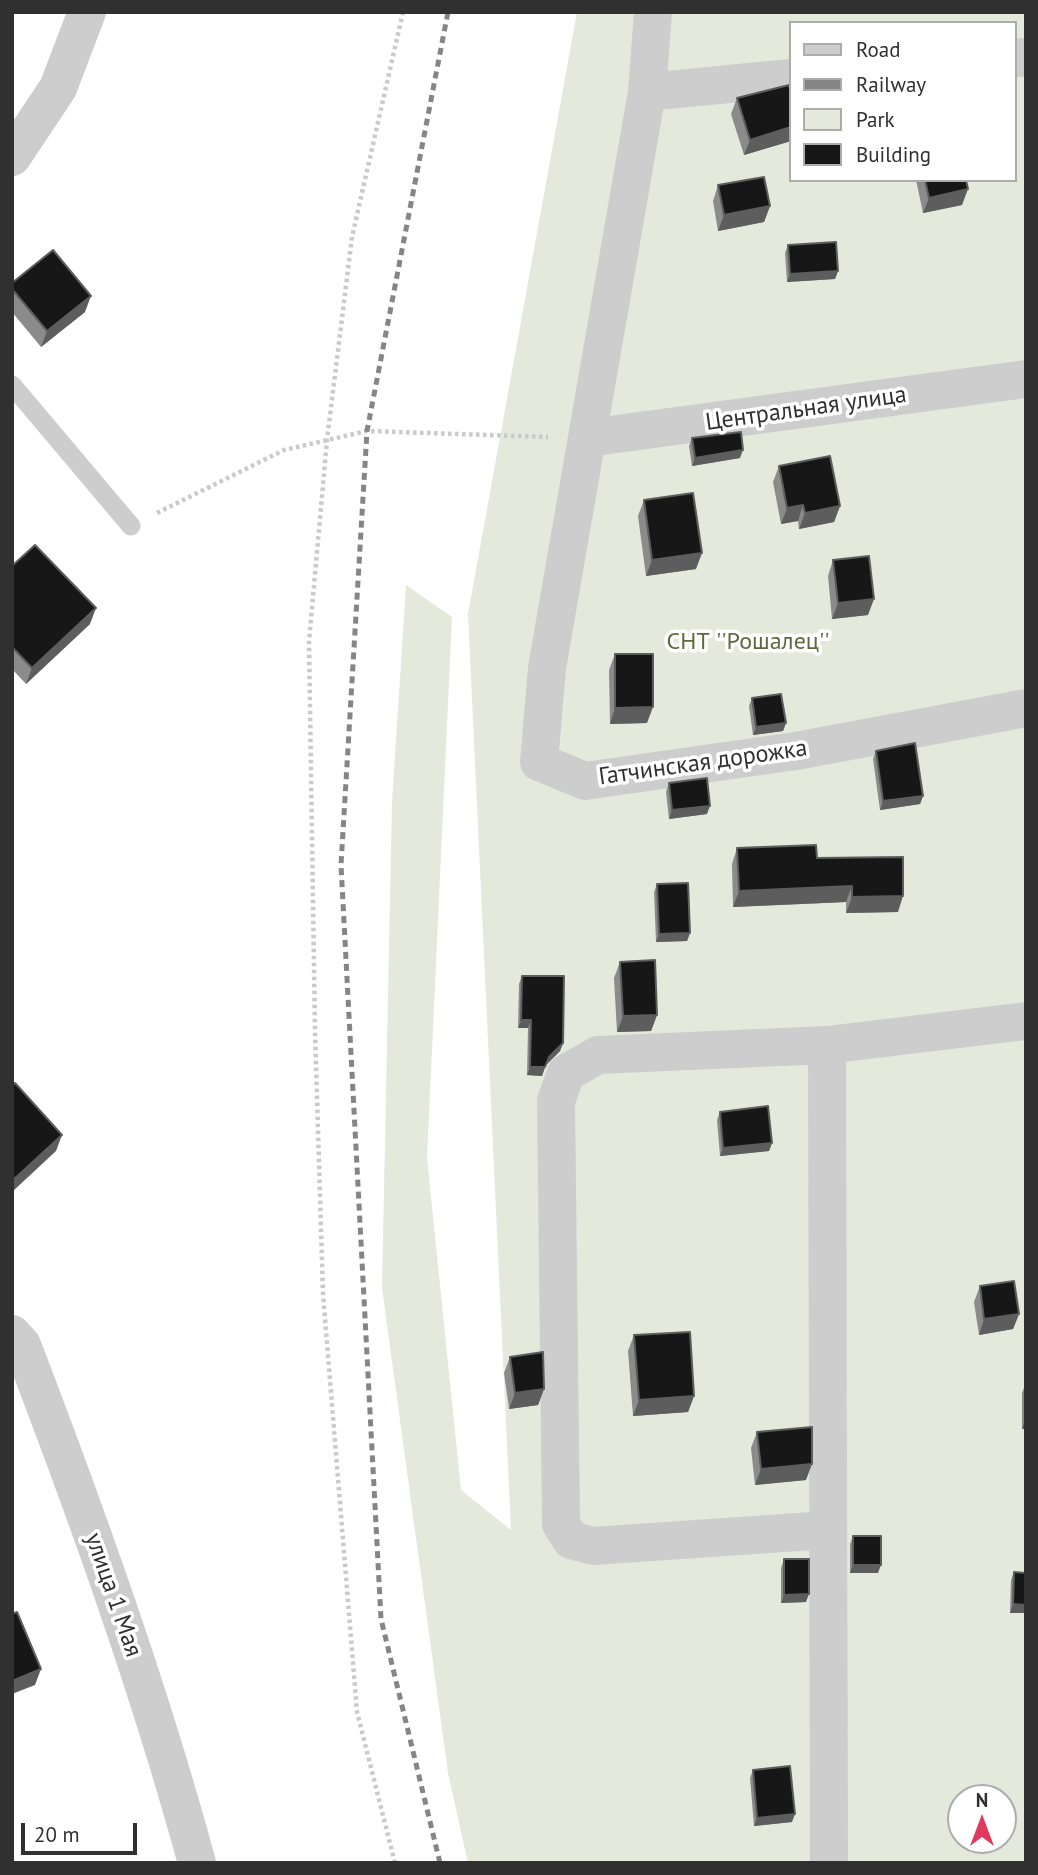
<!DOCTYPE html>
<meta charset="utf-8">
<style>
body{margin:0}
#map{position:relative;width:1038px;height:1875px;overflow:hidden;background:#fff;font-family:"PT Sans",sans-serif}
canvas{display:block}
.frame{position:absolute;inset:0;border:14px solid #303030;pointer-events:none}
.legend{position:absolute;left:789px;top:21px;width:228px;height:161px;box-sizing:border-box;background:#fff;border:2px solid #acacac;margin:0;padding:9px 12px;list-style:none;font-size:21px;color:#303030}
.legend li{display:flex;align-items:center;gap:14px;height:35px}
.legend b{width:35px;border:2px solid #acacac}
.north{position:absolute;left:947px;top:1784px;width:70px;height:70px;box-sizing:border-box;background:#fff;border:2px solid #acacac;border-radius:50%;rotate:0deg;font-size:19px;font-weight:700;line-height:28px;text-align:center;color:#303030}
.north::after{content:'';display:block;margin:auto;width:24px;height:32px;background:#e1385d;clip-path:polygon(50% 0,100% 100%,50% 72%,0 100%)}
.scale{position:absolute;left:21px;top:1823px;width:116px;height:32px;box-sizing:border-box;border:4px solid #303030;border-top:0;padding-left:9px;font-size:21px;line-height:24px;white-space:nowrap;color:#303030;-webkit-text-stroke:5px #fff;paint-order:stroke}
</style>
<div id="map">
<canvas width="1038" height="1875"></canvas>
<div class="frame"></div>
<ul class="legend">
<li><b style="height:9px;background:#cdcdcd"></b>Road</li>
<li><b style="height:9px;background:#858585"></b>Railway</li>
<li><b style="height:19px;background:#e5e9dc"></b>Park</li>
<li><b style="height:19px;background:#171717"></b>Building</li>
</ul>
<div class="north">N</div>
<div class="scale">20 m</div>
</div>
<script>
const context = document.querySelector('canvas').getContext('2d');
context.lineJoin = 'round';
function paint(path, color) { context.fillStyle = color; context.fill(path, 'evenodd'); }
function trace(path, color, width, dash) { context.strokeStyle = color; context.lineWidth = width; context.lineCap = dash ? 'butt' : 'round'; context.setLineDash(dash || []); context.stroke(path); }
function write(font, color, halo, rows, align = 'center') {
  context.font = font + ' "PT Sans",sans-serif'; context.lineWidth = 7; context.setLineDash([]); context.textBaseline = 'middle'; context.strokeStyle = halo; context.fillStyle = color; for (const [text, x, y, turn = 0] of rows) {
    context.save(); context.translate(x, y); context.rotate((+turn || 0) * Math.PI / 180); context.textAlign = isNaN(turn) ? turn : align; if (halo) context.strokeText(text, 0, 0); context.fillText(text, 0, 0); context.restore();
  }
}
paint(new Path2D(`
 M577,12h449v1851h-558l-20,-90 -66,-485 10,-486 14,-217 46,32 -25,541 34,332 50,40 -43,-916zM791,23h224v157h-224zM961,1798h42v42h-42z`), '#e5e9dc');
trace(new Path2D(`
 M157,513l127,-63 83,-19 181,6
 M395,1863l-38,-151 -34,-418 -8,-263 -6,-390 18,-201 25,-203 51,-225`), '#cacaca', 4.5, [3.5, 3.5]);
trace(new Path2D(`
 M12,385l119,141`), '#cdcdcd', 19);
trace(new Path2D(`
 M653,12l-6,80 -100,576 -8,94 46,19 211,-30 230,-43
 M1015,58l11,-1
 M647,92l144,-14
 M12,157l46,-69 29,-76
 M587,438l439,-59
 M827,1045l2,818
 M12,1334l10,11c65,170 127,342 175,518
 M828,1530l-235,16 -22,-6 -10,-16 -5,-423 10,-28 32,-18 229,-10 199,-24`), '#cdcdcd', 38);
trace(new Path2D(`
 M440,1863l-59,-244 -40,-754 26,-434 81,-419`), '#858585', 5, [7, 5]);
paint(new Path2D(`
 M791,92v49l-47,14 -13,-41 6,-16z
 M916,180h50l-4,25 -39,8z
 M718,185l52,21 -6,16 -46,9 -5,-30z
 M788,245l50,26 -3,8 -48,3 -2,-29z
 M12,283l73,29 -44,35 -29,-35z
 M692,438l48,20 -48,8 -3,-20z
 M779,466l61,40 -6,16 -35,7 -1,-8 -17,3 -8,-42z
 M644,500l52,69 -50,7 -8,-60z
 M833,560l35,55 -36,4 -4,-43z
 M12,566l78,58 -64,60 -14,-15z
 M615,654l32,69 -37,1 -1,-54z
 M752,698l34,25 -3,8 -30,4 -4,-29z
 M876,751l47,45 -3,8 -40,6 -7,-51z
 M669,783l38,31 -38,5 -3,-27z
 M737,848l80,10 81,54 -52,1v-11l-113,5 -1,-43z
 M657,884l33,49 -3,8 -31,1 -2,-50z
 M620,962l37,53 -6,16 -34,1 -3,-54z
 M522,976l41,67 -3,8 -14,14 -4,11 -15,-1 1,-47h-10l1,-44z
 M720,1112l52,31 -3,8 -49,5 -3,-36z
 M980,1286l39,28 -6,15 -34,6 -5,-33z
 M634,1335l60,61 -6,16 -55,4 -5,-65z
 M510,1357l34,32 -6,16 -29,4 -5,-36z
 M1025,1385l1,44h-4v-36z
 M757,1432l49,48 -51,5 -4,-37z
 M853,1536l25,37h-28v-29z
 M784,1559l22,43 -25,1v-35z
 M1014,1572l12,1v40h-16l1,-33z
 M753,1770l39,52 -38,4 -4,-48z`), '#8b8b8b');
paint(new Path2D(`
 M791,127v14l-47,14 6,-15z
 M968,189l-6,16 -39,8 6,-15z
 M770,206l-6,16 -46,9 6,-16z
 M838,271l-3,8 -48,3 3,-8z
 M91,296l-6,16 -44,35 6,-16z
 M743,450l-3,8 -48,8 3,-8z
 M803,505l-5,16 -17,3 6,-16z
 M840,506l-6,16 -35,7 6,-16z
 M702,553l-6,16 -50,7 6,-16z
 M874,599l-6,16 -36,4 6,-16z
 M96,608l-6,16 -64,60 6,-16z
 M653,707l-6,16 -37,1 5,-16z
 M786,723l-3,8 -30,4 3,-8z
 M923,796l-3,8 -40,6 3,-9z
 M710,806l-3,8 -38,5 3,-9z
 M852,886l-6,16 -113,5 6,-16z
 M903,896l-5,16 -52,1 6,-16z
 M690,933l-3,8 -31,1 3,-8z
 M657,1015l-6,16 -34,1 6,-16z
 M521,1020h10l-3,8h-10z
 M563,1043l-3,8 -14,14 3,-8z
 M530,1067h15l-3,9 -15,-1z
 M62,1135l-6,16 -44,41v-11z
 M772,1143l-3,8 -49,5 3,-8z
 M1019,1314l-6,15 -34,6 5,-16z
 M544,1389l-6,16 -29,4 6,-16z
 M694,1396l-6,16 -55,4 6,-16z
 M1025,1421l1,8h-4z
 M812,1464l-6,16 -51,5 6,-16z
 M853,1565h28l-3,8h-28z
 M809,1594l-3,8 -25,1 3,-8z
 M1013,1604l13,1v8h-16z
 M41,1669l-6,16 -23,9v-13z
 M795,1814l-3,8 -38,4 3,-8z`), '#5d5d5d');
const building = new Path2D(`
 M789,85l2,7v35l-41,13 -13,-42z
 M764,177l6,29 -46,9 -6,-30z
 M925,180h41l2,9 -39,9z
 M836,242l2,29 -48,3 -2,-29z
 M53,250l38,46 -44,35 -35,-42v-6z
 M741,432l2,18 -48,8 -3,-20z
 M830,456l10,50 -35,7 -2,-8 -16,3 -8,-42z
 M693,493l9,60 -50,7 -8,-60z
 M35,545l61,63 -64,60 -20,-21v-81z
 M869,556l5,43 -36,4 -5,-43z
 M615,654h38v53l-38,1z
 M781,694l5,29 -30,4 -4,-29z
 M915,743l8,53 -40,5 -7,-50z
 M707,778l3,28 -38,4 -3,-27z
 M816,845l1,13 86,-1v39l-51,1v-11l-113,5 -2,-43z
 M688,883l2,50 -31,1 -2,-50z
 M655,960l2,55 -34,1 -3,-54z
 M522,976h42l-1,67 -14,14 -4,10h-15l1,-47h-10z
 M15,1083l47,52 -50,46v-95z
 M768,1106l4,37 -49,5 -3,-36z
 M1014,1281l5,33 -35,5 -4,-33z
 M690,1332l4,64 -55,4 -5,-65z
 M543,1352l1,37 -29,4 -5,-36z
 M1025,1385h1v36h-1z
 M812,1427v37l-51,5 -4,-37z
 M853,1536h28v29h-28z
 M784,1559h25v35l-25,1z
 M1014,1572l12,1v32l-13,-1z
 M17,1612l24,57 -29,12v-67z
 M790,1766l5,48 -38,4 -4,-48z`);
paint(building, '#171717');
trace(building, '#5d5d5d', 2);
write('24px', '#303030', '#fff', [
 ["Центральная улица",806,409,-8],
 ["Гатчинская дорожка",703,763,-8],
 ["улица 1 Мая",113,1595,71]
]);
write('24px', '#5a6b3e', '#fff', [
 ["СНТ ''Рошалец''",748,642]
]);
</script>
